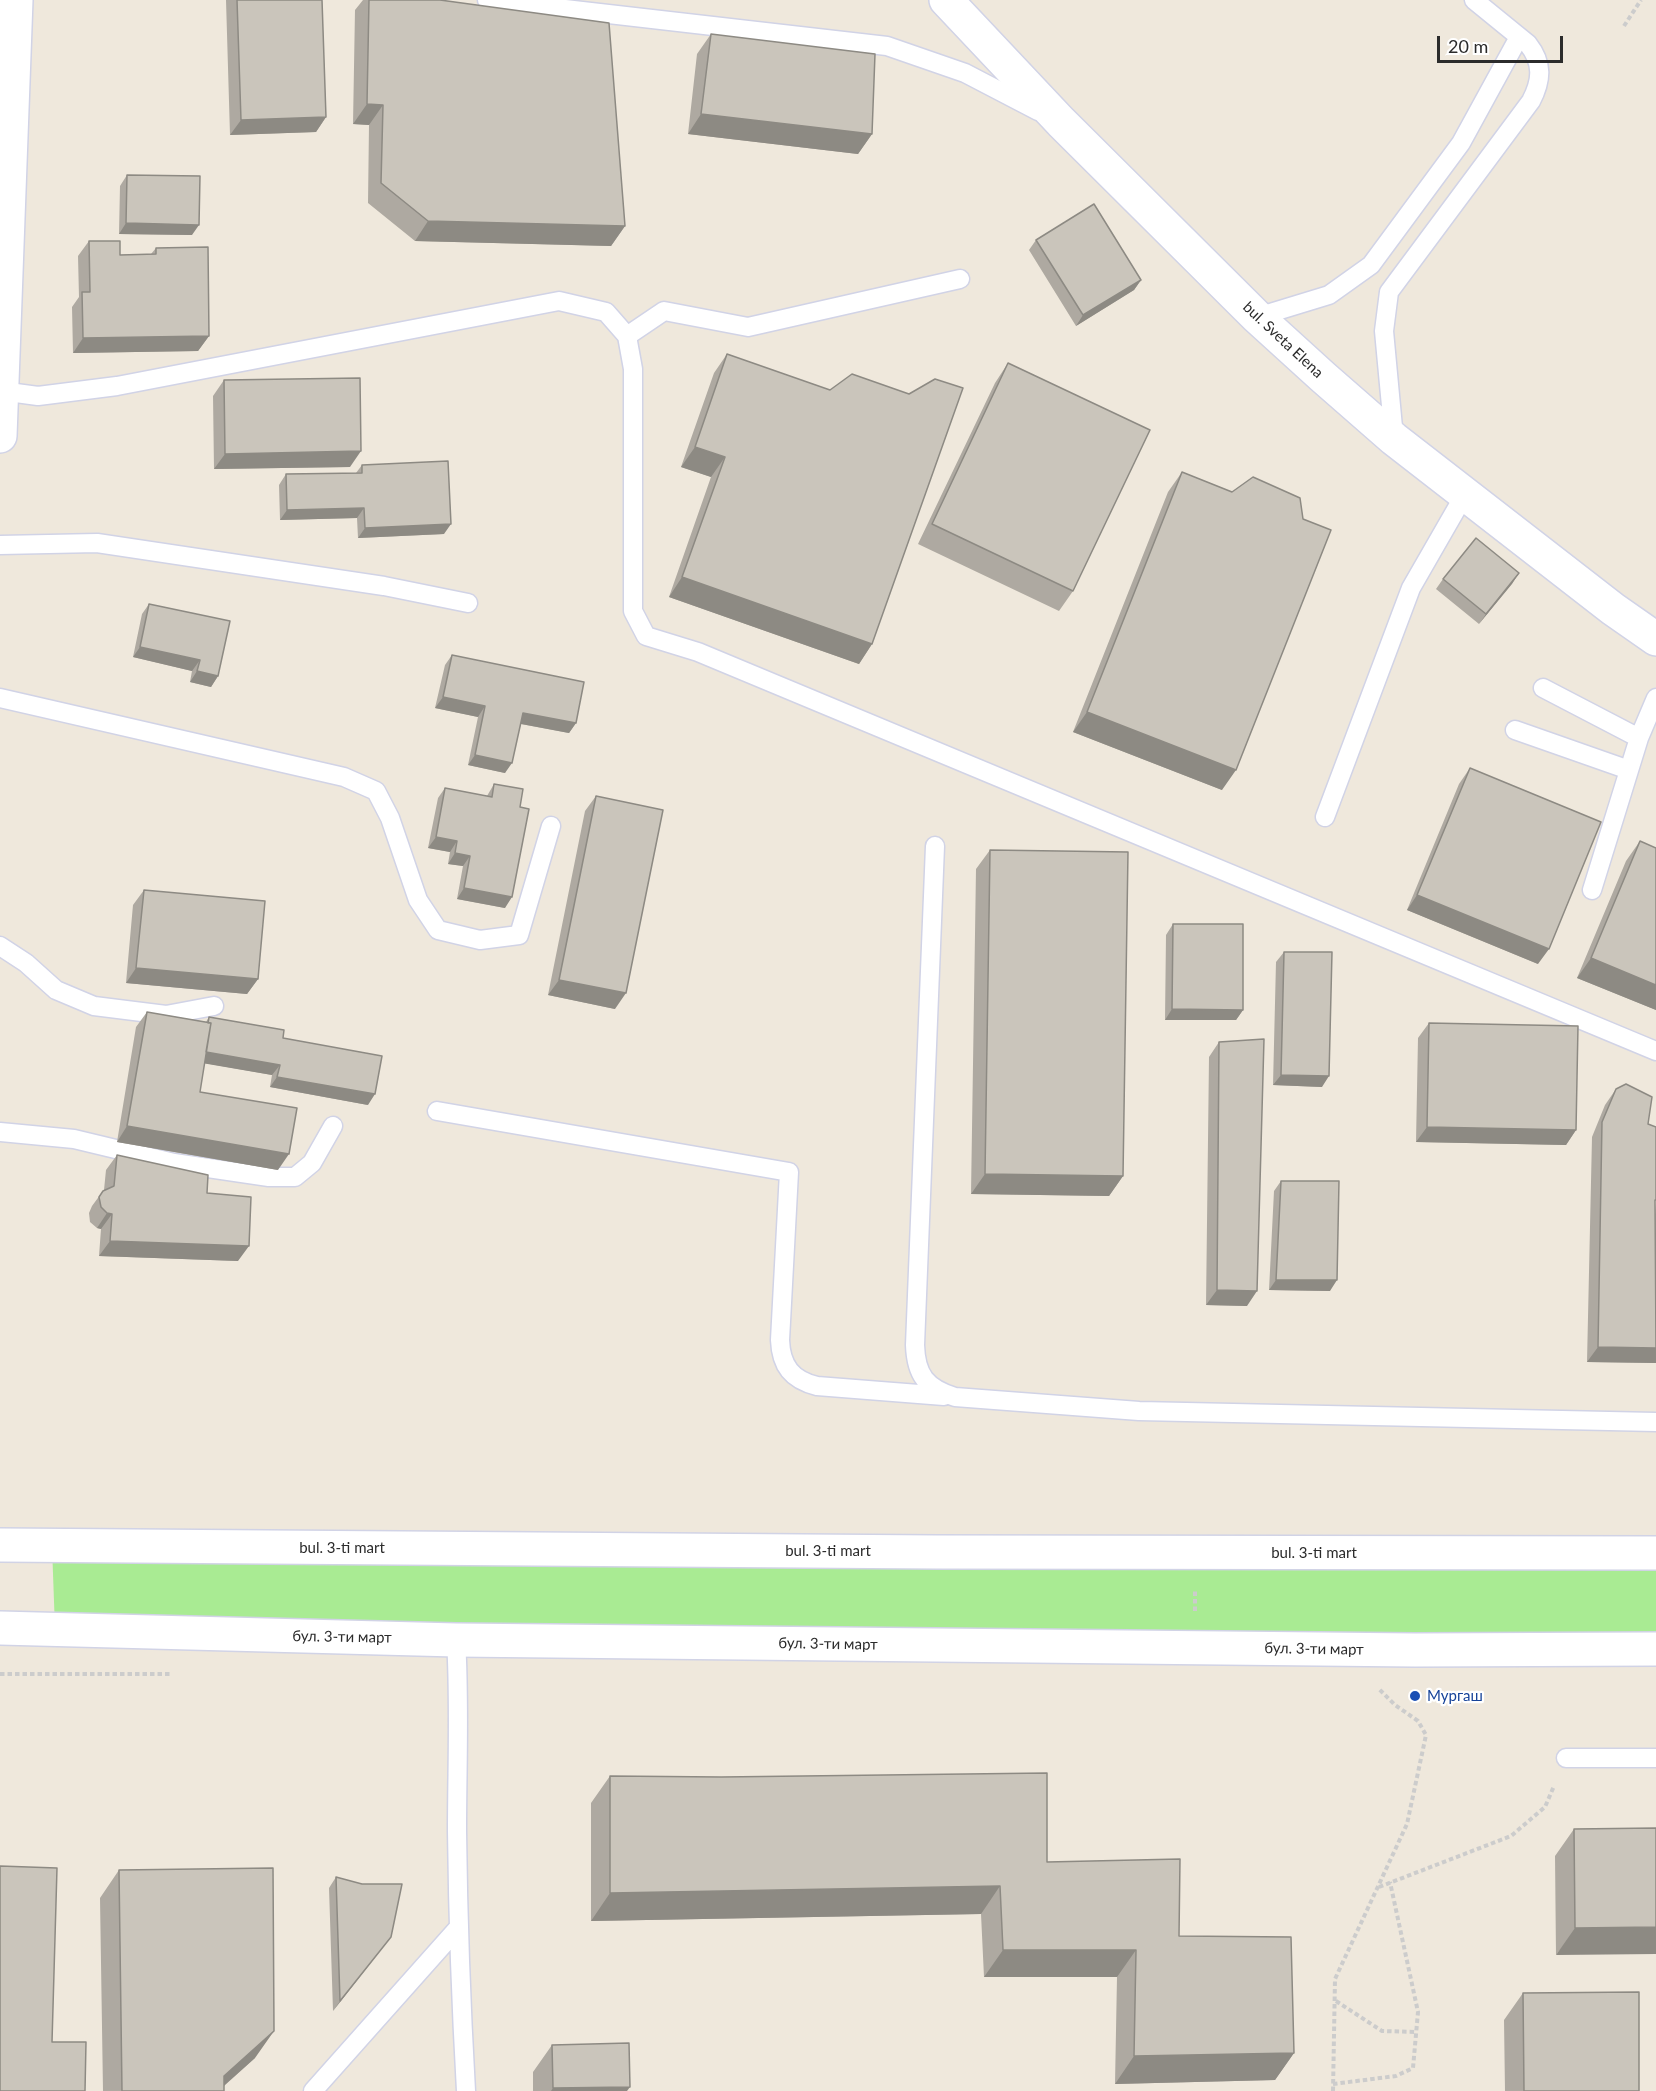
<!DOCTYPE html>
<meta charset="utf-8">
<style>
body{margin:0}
#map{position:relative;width:1656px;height:2091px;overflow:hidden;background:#efe8dc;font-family:Lato,sans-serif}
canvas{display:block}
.scale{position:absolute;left:1437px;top:36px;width:126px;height:27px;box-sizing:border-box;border:3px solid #2b2b2b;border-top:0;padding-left:8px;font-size:18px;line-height:21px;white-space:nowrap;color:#2b2b2b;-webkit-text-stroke:4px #fff;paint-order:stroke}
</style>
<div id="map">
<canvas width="1656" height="2091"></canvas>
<div class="scale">20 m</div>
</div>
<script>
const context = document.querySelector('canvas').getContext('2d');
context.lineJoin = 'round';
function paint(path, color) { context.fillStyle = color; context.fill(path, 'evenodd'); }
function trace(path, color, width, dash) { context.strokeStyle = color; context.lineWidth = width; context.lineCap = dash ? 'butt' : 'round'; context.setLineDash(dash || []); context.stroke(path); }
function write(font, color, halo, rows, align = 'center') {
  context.font = font + ' Lato,sans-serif'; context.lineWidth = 4.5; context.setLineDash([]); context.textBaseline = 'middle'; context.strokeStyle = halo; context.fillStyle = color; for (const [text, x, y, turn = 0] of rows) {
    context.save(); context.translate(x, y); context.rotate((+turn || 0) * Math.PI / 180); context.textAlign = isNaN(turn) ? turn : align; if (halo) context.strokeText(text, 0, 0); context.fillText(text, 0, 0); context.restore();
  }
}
paint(new Path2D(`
 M52,1546l1604,7v93l-1601,-17z`), '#a9eb93');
const lane = new Path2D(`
 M487,0l400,46 78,27 73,38
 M1257,317l72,-22 42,-30 90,-122 58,-106
 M627,336l37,-25 84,16 212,-48
 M1,391l37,5 79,-10 442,-85 47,11 21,24 6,33v242l13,25 52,16 958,399
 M1394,438l-10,-107 5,-39 142,-191c11,-21 12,-38 -3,-57l-54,-44
 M0,545l97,-2 287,43 84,17
 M1543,688l96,50
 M0,698l344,79 32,14 14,27 28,82 20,30 42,10 39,-5 32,-109
 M1515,730l114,40
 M1325,817l86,-229 54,-94
 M935,846l-20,499c1,30 11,43 40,52l184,14 517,11
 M1592,890l47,-152 17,-40
 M0,946l26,17 30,27 38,16 72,9 48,-9
 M437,1111l352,61 -9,168c1,26 12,40 37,46l127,10
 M0,1132l74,7 100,24 95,14h26l17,-14 21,-37
 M456,1640c4,63 1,128 1,191 1,87 4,173 9,260
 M1566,1758h90
 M313,2091l145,-163`);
const secondary = new Path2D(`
 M946,0l115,122 196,195 66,60 71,62 219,170 43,30
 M0,436l16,-436
 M0,1545l937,7 719,1
 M0,1628l456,12 959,10 241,-1`);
trace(lane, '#d1d3e6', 21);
trace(secondary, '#d1d3e6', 36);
trace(new Path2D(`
 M1624,26l17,-26
 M1195,1611v-20
 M0,1674h170
 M1379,1887l132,-51 34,-29 9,-21
 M1336,2001l46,30 34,1
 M1333,2084l63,-8 17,-8 5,-56 -28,-130
 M1333,2091l2,-112 72,-155 19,-89 -8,-14 -23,-16 -16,-16`), '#ccc', 4, [4.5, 3]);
trace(lane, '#fff', 18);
trace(secondary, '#fff', 33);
paint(new Path2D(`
 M226,0h96l4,117 -10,15 -86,3z
 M363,0h77l185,226 -14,20 -196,-5 -47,-38 1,-78 -16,-1 2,-114z
 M711,34l161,100 -14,20 -170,-20 9,-80z
 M127,175l65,60 -73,-1 1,-48z
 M1036,240l105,40 -7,10 -58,36 -47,-76z
 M89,241l31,14 31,-1 5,-6 53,88 -11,15 -125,2 -1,-46 7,-10 -1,-41z
 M727,354l145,290 -13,20 -190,-67 42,-120 -30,-10 33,-94z
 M1008,363l65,228 -14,20 -141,-67 77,-161z
 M224,380l126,87 -136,2 -1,-73z
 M362,465l82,69 -86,4 -1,-20 -77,2 -1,-35 7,-11 70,-1z
 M1182,472l50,20 -10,298 -149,-58 95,-240z
 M1519,573l-40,51 -43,-35 7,-10z
 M149,604l69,72 -7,11 -21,-5 2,-11 -59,-14 9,-43z
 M452,655l124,68 -7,10 -48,-9 -16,49 -37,-8 10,-48 -43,-9 10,-43z
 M1470,768l68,196 -131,-54 52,-126z
 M494,784l26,23 -15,101 -48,-9 6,-33 -15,-2 2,-12 -22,-4 10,-50 7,-10 42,8z
 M596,796l19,213 -67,-14 37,-184z
 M1640,841l16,169 -79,-32 49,-117z
 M990,850l133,326 -14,20 -138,-2 5,-325z
 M144,890l114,89 -11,15 -121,-11 7,-78z
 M1173,924l70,86 -7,10h-71l1,-85z
 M1284,952l38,135 -49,-2 3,-123z
 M147,1012l59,10 3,-5 74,21 85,67 -98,-18 2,-12 -68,-12 -4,29 78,78 -161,-28 19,-115z
 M1429,1023l147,107 -10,15 -150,-3 2,-104z
 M1219,1042l28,264 -41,-1 3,-248z
 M1616,1089l32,35 8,91v148l-69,-1 5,-225 13,-32z
 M117,1155l90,38 31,68 -139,-5 2,-27 -4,-1 -7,-6 -1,-9 3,-7 11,-15 1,-1 2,-20z
 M1281,1181l49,110 -61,-1 5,-99z
 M610,1776l437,86 132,74 115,117 -19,27 -160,4 2,-107h-133l-3,-63 -390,7v-118z
 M1656,1828l-100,127 -1,-99 19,-27z
 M119,1870l136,188 -31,28v5h-121l-3,-193z
 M336,1877l47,70 -50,64 -4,-123z
 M1523,1993l116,98h-134l-1,-71z
 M552,2045l75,46h-94v-19z`), '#aea9a1');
paint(new Path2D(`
 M367,104l16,1 -14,20 -16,-1z
 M701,114l171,20 -14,20 -170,-20z
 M326,117l-10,15 -86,3 11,-15z
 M428,221l197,5 -14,20 -196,-5z
 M126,223l73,2 -7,10 -73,-1z
 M1141,280l-7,10 -58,36 7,-11z
 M209,336l-11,15 -125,2 10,-15z
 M695,447l30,10 -14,20 -30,-10z
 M361,451l-11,16 -136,2 11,-15z
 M364,508l-7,10 -77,2 7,-10z
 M451,524l-7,10 -86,4 7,-10z
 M1519,573l-7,11 -33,40 7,-10z
 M682,577l190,67 -13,20 -190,-67z
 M140,647l60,13 -8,11 -59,-14z
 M197,671l21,5 -7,11 -21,-5z
 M443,697l42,9 -7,11 -43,-9z
 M1087,712l149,58 -14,20 -149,-58z
 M523,713l53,10 -7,10 -53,-10z
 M475,755l37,8 -7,10 -37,-8z
 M436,837l21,4 -7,11 -22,-4z
 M455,853l15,3 -7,10 -15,-2z
 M464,888l48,9 -7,11 -48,-9z
 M1417,895l132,54 -11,15 -131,-54z
 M1591,958l65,27v25l-79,-32z
 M136,968l122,11 -11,15 -121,-11z
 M559,980l67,13 -11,16 -67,-14z
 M1172,1009l71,1 -7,10h-71z
 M203,1051l77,14 -8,10 -76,-13z
 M1281,1075l48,1 -7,11 -49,-2z
 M277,1077l98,17 -7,11 -98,-18z
 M127,1126l162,28 -11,16 -161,-28z
 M1427,1127l149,3 -10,15 -150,-3z
 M985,1174l138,2 -14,20 -138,-2z
 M107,1213l5,1 -11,15 -4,-1z
 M110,1241l139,5 -11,15 -139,-5z
 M1276,1280h61l-7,11 -61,-1z
 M1217,1290l40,1 -10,15 -41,-1z
 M1598,1347l58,1v15l-69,-1z
 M1000,1886l-19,28 -390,7 19,-28z
 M1656,1927v27l-100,1 19,-27z
 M391,1937l-8,10 -50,64 7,-10z
 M1003,1950h133l-19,27h-133z
 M274,2031l-19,27 -37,33 6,-15z
 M1294,2053l-19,27 -160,4 19,-28z
 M630,2087l-3,4h-76l2,-3z`), '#8d8a83');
const building = new Path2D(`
 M237,0h85l4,117 -85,3z
 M369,0h71l169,23 16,203 -197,-5 -47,-38 2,-78 -16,-1z
 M711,34l164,20 -3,80 -171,-20z
 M127,175l73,1 -1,49 -73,-2z
 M1094,204l47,76 -58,35 -47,-75z
 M89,241h31v14l36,-1v-6l52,-1 1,89 -126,2 -1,-46h8z
 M727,354l103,36 22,-16 57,20 26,-15 28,9 -91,256 -190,-67 43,-120 -30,-10z
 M1008,363l142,67 -77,161 -141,-67z
 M360,378l1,73 -136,3 -1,-74z
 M448,461l3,63 -86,4 -1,-20 -77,2 -1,-36 76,-1v-8z
 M1182,472l50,20 21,-15 47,21 3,21 28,11 -95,240 -149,-58z
 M1476,538l43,35 -33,41 -43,-35z
 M149,604l81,17 -12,55 -21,-5 3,-11 -60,-13z
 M452,655l132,27 -8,41 -53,-10 -11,50 -37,-8 10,-49 -42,-9z
 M1470,768l131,54 -52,127 -132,-54z
 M494,784l29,5 -3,18 9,2 -17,88 -48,-9 6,-32 -15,-3 2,-12 -21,-4 9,-49 47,9z
 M596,796l67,14 -37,183 -67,-13z
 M1640,841l16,7v137l-65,-27z
 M990,850l138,2 -5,324 -138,-2z
 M144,890l121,11 -7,78 -122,-11z
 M1173,924h70v86l-71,-1z
 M1284,952h48l-3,124 -48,-1z
 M147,1012l64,11 -11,69 97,16 -8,46 -162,-28z
 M209,1017l75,13 -1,8 99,18 -7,38 -98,-17 3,-12 -74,-13 5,-29h-3z
 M1429,1023l149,3 -2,104 -149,-3z
 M1264,1039l-7,252 -40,-1 2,-248z
 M1626,1084l26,13 -4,27 8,3v73h-1l1,148 -58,-1 4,-225 14,-33z
 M117,1155l91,20 -1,18 44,4 -2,49 -139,-5 2,-27 -5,-1 -6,-6 -2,-10 4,-6 11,-5z
 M1281,1181h58l-2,99h-61z
 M1047,1773v89l133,-3 -1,77 112,1 3,116 -160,3 2,-106h-133l-3,-64 -390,7v-117l111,1z
 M1656,1828v99l-81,1 -1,-99z
 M0,1866l57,2 -5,174h34l-1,49h-85z
 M273,1868l1,163 -50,45v15h-102l-3,-221z
 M336,1877l26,7h40l-11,53 -51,64z
 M1639,1992v99h-115l-1,-98z
 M629,2043l1,44 -77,1 -1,-43z`);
paint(building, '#cac5bb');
trace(building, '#8d8a83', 1.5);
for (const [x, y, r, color] of [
 [1415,1696,6,"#1a4fb4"]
]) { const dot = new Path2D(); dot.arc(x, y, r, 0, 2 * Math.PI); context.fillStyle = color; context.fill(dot); trace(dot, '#fff', 2); }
write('15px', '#2b2b2b', '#fff', [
 ["bul. Sveta Elena",1283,340,43],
 ["bul. 3-ti mart",342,1548],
 ["bul. 3-ti mart",828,1551],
 ["bul. 3-ti mart",1314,1553],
 ["бул. 3-ти март",342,1637,1],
 ["бул. 3-ти март",828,1644,1],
 ["бул. 3-ти март",1314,1649,1]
]);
write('15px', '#164399', '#fff', [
 ["Мургаш",1427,1696]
], 'left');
</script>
